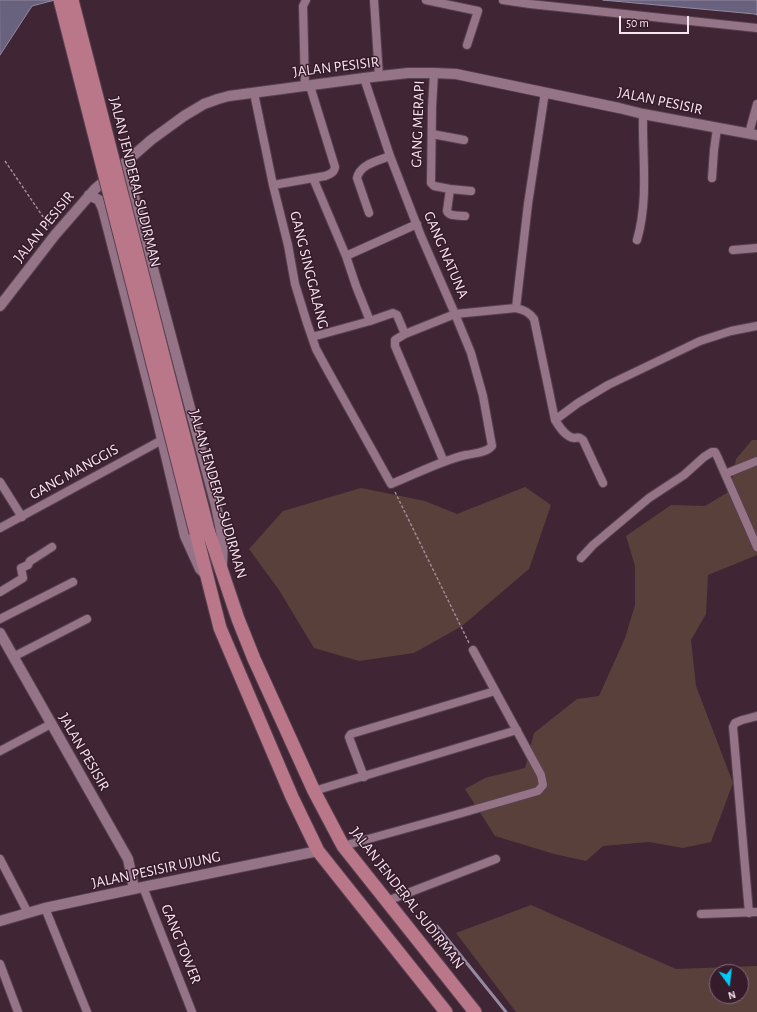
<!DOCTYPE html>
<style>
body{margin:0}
#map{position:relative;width:757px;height:1012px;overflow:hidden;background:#402535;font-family:"Alegreya Sans",sans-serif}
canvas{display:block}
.north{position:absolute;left:709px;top:964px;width:40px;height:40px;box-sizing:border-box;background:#361b2b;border:1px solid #836b79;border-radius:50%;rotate:165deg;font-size:11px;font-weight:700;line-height:16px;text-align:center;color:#f7e4ee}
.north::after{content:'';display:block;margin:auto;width:14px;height:18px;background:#01cbf9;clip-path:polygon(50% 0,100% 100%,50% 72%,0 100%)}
.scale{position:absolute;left:619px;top:16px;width:70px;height:18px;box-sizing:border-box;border:2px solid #f7e4ee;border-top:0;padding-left:5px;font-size:12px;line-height:14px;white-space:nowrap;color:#f7e4ee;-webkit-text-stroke:3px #361b2b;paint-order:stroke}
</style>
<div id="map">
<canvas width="757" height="1012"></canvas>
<div class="north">N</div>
<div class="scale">50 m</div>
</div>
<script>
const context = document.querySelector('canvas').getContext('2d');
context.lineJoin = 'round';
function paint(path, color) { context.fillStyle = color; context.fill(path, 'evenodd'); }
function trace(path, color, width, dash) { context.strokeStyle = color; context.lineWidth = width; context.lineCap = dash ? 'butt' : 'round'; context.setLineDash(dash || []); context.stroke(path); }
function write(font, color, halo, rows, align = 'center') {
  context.font = font + ' "Alegreya Sans",sans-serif'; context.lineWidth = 3; context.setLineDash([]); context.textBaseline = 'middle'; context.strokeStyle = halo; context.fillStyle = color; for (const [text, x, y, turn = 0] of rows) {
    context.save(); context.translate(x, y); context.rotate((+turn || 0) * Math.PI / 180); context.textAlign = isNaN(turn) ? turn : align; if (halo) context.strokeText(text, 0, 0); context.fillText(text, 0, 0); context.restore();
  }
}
paint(new Path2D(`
 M752,440h5v115l-12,5 -37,15 -2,39 -15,26 5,46 37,97 -22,59 -28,6 -34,-6 -46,4 -17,15 -32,-7 -59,-18 -30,-47 20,-11 40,-10 9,-35 43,-34 22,-3 26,-58 10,-33v-39l-9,-30 45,-31 34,1 25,-15 6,-32z
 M525,487l26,18 -22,64 -67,57 -48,27 -55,8 -45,-13 -35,-58 -30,-41 34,-38 78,-23 64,13 32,13z
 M531,905l145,64 81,-3v46h-241l-60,-79zM717,972h24v24h-24z`), '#5a403a');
const water = new Path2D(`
 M0,0h55l-23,6 -32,49z
 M603,0h154v15l-3,-1z`);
paint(water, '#69627f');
trace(water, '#9489a0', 1);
trace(new Path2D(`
 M437,926l69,86`), '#9489a0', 3);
const minor = new Path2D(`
 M374,0l5,76
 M426,0l52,11 -11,34
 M503,0l27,4 227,24
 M434,73l-2,34 -1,76 3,3 16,3 21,2
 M305,87l-2,-81 3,-6
 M254,93l19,92 15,60 7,39 12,39 9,26 12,22 63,113c23,-9 51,-24 75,-29 9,-2 20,-2 26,-9l-9,-50 -12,-43 -16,-39 -34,-78 -31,-80 -26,-78
 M749,133l8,-29
 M432,134l32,6
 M313,178l33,78 10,30 14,35
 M712,178l2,-28 3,-22
 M273,185l52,-9c5,-2 9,-3 10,-9l-25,-81
 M450,189l-3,22c2,6 12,4 18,5
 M369,213l-12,-35c3,-14 21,-17 33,-22
 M637,240c12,-41 5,-85 6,-126
 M733,250l24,-2
 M346,256l71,-32
 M516,308l12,-104 17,-112
 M405,334l-10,6v6l49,116
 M312,337l58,-16 23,-8 4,2 8,19 50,-20 61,-6c8,2 13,4 18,11l21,101c4,6 10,17 19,18 2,0 4,-1 6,0l3,2 20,43
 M555,420l23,-17 30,-18 92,-44 31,-10 26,-5
 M725,474l32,-13
 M0,482l22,35
 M0,528l162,-88
 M581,558l12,-13 56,-47 35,-23 20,-18 8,-5h3l3,6 39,89
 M0,592l23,-14 -2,-10 7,-3 2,-4 5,-3 17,-11
 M0,619l73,-37
 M13,657l74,-38
 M0,751l51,-27
 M364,777l-14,-37 -1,-3 2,-3 144,-43
 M314,791l203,-61
 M343,846l119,-33 76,-22 5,-6 -2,-10 -68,-125
 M0,859l28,54
 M143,887l49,125
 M387,901l109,-42
 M45,908l42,104
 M749,913l-16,-186 2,-4 7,-3 15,-4
 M701,914l56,-2
 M0,964l18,48`);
const tertiary = new Path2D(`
 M125,163l91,343 7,35 -1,23
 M89,195l10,5 4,9 53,205 29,122 15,33 4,4
 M0,306l55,-71 40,-46 56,-49 33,-24 20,-12 14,-5 11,-3 143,-19 36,-4h26l22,1 163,34 24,6 114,21
 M0,633l128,226 3,14 3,16
 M0,921l45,-13 98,-21 175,-36`);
const primary = new Path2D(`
 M208,530l30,89 16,40 60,132 29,55 132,166
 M196,533l24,95 72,169 26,54 128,161`);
trace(minor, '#58414f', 10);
trace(tertiary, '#58414f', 12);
trace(primary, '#58414f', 15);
trace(new Path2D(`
 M5,161l45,66
 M395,492l74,151`), '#a18a97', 1.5, [3, 2]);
trace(minor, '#957487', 8);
trace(tertiary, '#957487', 10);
trace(primary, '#b97789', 13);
const primaryBridge = new Path2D(`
 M60,0l136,533
 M72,0l136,530`);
trace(primaryBridge, '#58414f', 15, []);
trace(primaryBridge, '#b97789', 13);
write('15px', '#f7e4ee', '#361b2b', [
 ["JALAN PESISIR",336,67,-7],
 ["JALAN PESISIR",660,101,12],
 ["GANG MERAPI",418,124,-88],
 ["JALAN JENDERAL SUDIRMAN",135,182,76],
 ["JALAN PESISIR",44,227,-51],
 ["GANG NATUNA",446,255,67],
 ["GANG SINGGALANG",309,270,76],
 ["GANG MANGGIS",74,472,-29],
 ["JALAN JENDERAL SUDIRMAN",218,494,74],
 ["JALAN PESISIR",84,752,60],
 ["JALAN PESISIR UJUNG",156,870,-12],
 ["JALAN JENDERAL SUDIRMAN",407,898,52],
 ["GANG TOWER",181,944,68]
]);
</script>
